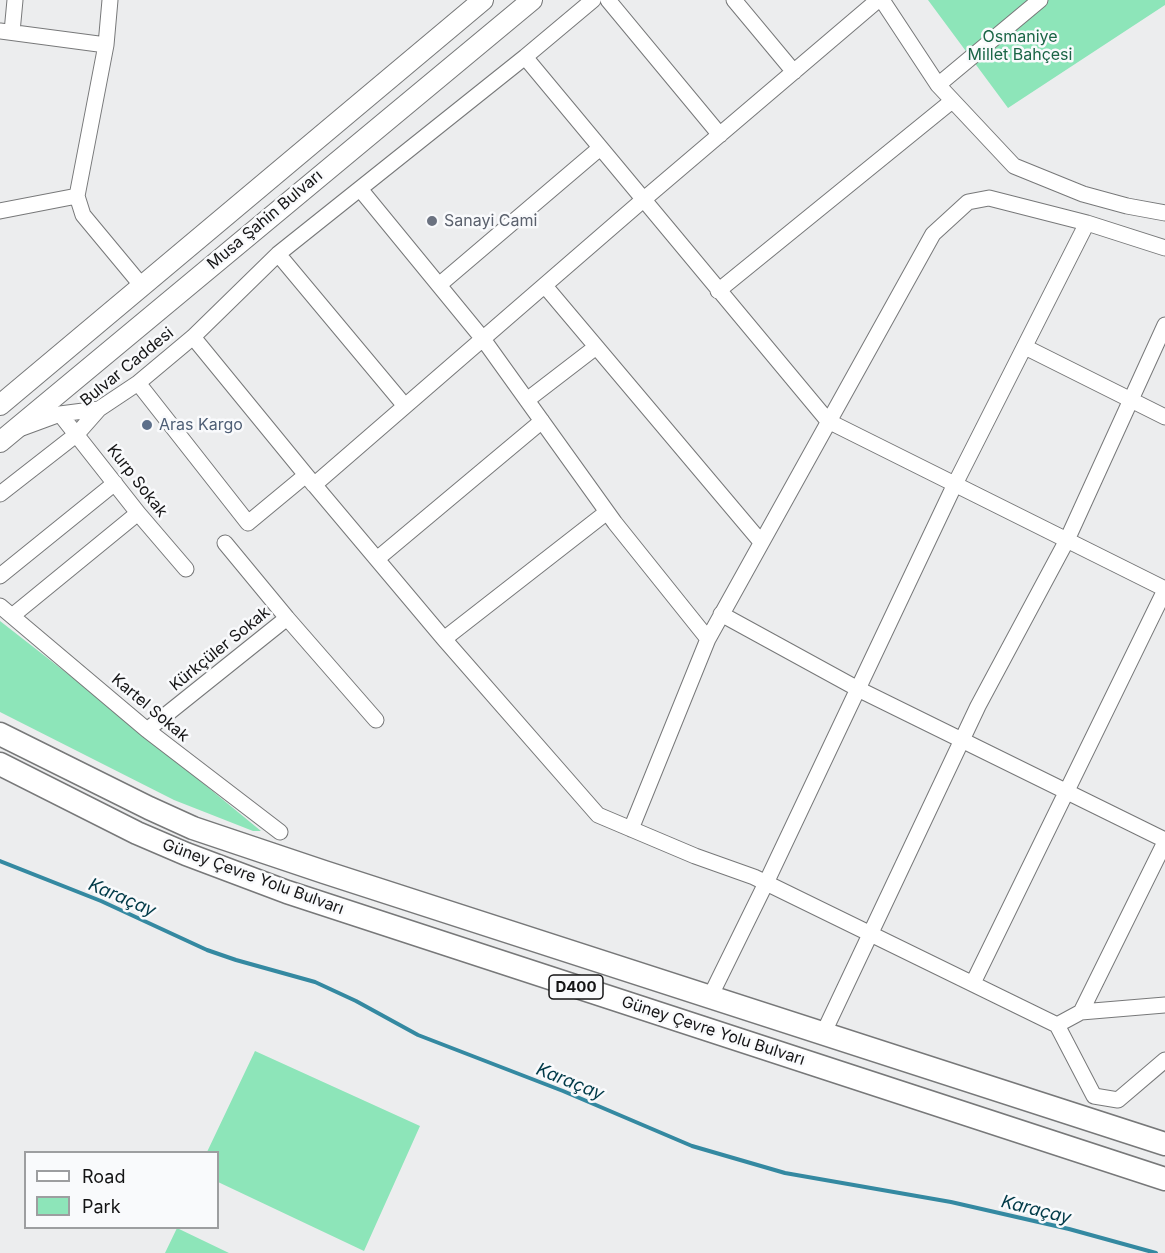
<!DOCTYPE html>
<meta charset="utf-8">
<style>
body{margin:0}
#map{position:relative;width:1165px;height:1253px;overflow:hidden;background:#ecedee;font-family:Inter,sans-serif}
canvas{display:block}
.legend{position:absolute;left:24px;top:1151px;width:195px;height:78px;box-sizing:border-box;background:#f9fafc;border:2px solid #9d9ea0;margin:0;padding:8px 10px;list-style:none;font-size:18px;color:#141415}
.legend li{display:flex;align-items:center;gap:12px;height:30px}
.legend b{width:30px;border:2px solid #9d9ea0}
</style>
<div id="map">
<canvas width="1165" height="1253"></canvas>
<ul class="legend">
<li><b style="height:8px;background:#fff"></b>Road</li>
<li><b style="height:16px;background:#8de5b9"></b>Park</li>
</ul>
</div>
<script>
const context = document.querySelector('canvas').getContext('2d');
context.lineJoin = 'round';
function paint(path, color) { context.fillStyle = color; context.fill(path, 'evenodd'); }
function trace(path, color, width, dash) { context.strokeStyle = color; context.lineWidth = width; context.lineCap = dash ? 'butt' : 'round'; context.setLineDash(dash || []); context.stroke(path); }
function write(font, color, halo, rows, align = 'center') {
  context.font = font + ' Inter,sans-serif'; context.lineWidth = 5; context.setLineDash([]); context.textBaseline = 'middle'; context.strokeStyle = halo; context.fillStyle = color; for (const [text, x, y, turn = 0] of rows) {
    context.save(); context.translate(x, y); context.rotate((+turn || 0) * Math.PI / 180); context.textAlign = isNaN(turn) ? turn : align; if (halo) context.strokeText(text, 0, 0); context.fillText(text, 0, 0); context.restore();
  }
}
paint(new Path2D(`
 M928,0h237v5l-157,103z
 M0,621l114,89 147,121h-8l-79,-31 -174,-88z
 M255,1051l165,75 -56,125 -146,-69v-30h-11z
 M177,1228l52,25h-64z`), '#8de5b9');
trace(new Path2D(`
 M0,861l101,40 106,49 29,10 79,22 41,19 62,34 145,56 129,55 93,27 166,29 118,27 87,24`), '#3489a1', 4);
const minor = new Path2D(`
 M110,0l-4,45 -29,151 6,19 59,71
 M608,0l112,135
 M734,0l60,72
 M882,0l56,85 76,81 69,28 44,12 38,7
 M0,31l106,14
 M12,32l3,-32
 M525,57l303,364 337,168
 M938,85l102,-85
 M360,189l123,150 132,184 93,116
 M0,211l77,-15
 M278,254l127,152
 M439,285l161,-137
 M545,286l216,256
 M718,291l234,-190
 M193,337l113,138 138,164 154,176 97,41 59,21 303,148 37,71 24,4 47,-40
 M1025,347l140,70
 M138,383l110,140 58,-48 8,10 329,-285 235,-200
 M527,400l69,-53
 M60,414l78,99 48,56
 M22,428l38,-14 39,-5
 M0,494l77,-60 22,-25 39,-26 55,-46 85,-83 247,-197 68,-57
 M225,543l62,75 89,102
 M377,559l165,-138
 M0,576l115,-93
 M0,606l147,124 133,102
 M721,614l137,75 307,151
 M12,616l126,-103
 M444,639l163,-127
 M147,730l140,-112
 M631,829l77,-190 225,-405 35,-32 21,-4 98,25 78,25
 M973,983l192,-393
 M710,997l56,-114 189,-399 132,-261
 M1081,1012l84,-7
 M1057,1025l24,-13 84,-170
 M823,1034l155,-328 89,-166 98,-215`);
const major = new Path2D(`
 M0,405l483,-405
 M0,442l532,-442`);
const highway = new Path2D(`
 M0,734l149,74 44,20 131,44 841,272
 M0,764l137,69 49,21 101,38 878,287`);
trace(minor, '#777879', 17);
trace(major, '#777879', 22);
trace(highway, '#777879', 25);
trace(minor, '#fff', 15);
trace(major, '#fff', 20);
trace(highway, '#fff', 22);
for (const [x, y, r, color] of [
 [432,221,6,"#6b7280"],
 [147,425,6,"#5c6f8a"]
]) { const dot = new Path2D(); dot.arc(x, y, r, 0, 2 * Math.PI); context.fillStyle = color; context.fill(dot); trace(dot, '#f9fafc', 2); }
for (const [x, y, w] of [
 [576,987,54]
]) { const box = new Path2D(); box.roundRect(x - w / 2, y - 12, w, 24, 4.5); context.fillStyle = '#f9fafc'; context.fill(box); trace(box, '#141415', 1.5); }
write('bold 15px', '#141415', null, [
 ["D400",576,987]
]);
write('16px', '#1b6546', '#f9fafc', [
 ["Osmaniye",1020,37],
 ["Millet Bahçesi",1020,55]
]);
write('16px', '#141415', '#f9fafc', [
 ["Musa Şahin Bulvarı",265,220,-40],
 ["Bulvar Caddesi",127,367,-39],
 ["Kurp Sokak",137,481,52],
 ["Kürkçüler Sokak",220,649,-39],
 ["Kartel Sokak",150,708,40],
 ["Güney Çevre Yolu Bulvarı",253,877,20],
 ["Güney Çevre Yolu Bulvarı",713,1031,18]
]);
write('16px', '#5b616d', '#f9fafc', [
 ["Sanayi Cami",444,221]
], 'left');
write('16px', '#4e5e75', '#f9fafc', [
 ["Aras Kargo",159,425]
], 'left');
write('italic 18px', '#013a48', '#f9fafc', [
 ["Karaçay",122,898,23],
 ["Karaçay",570,1082,22],
 ["Karaçay",1036,1210,14]
]);
</script>
